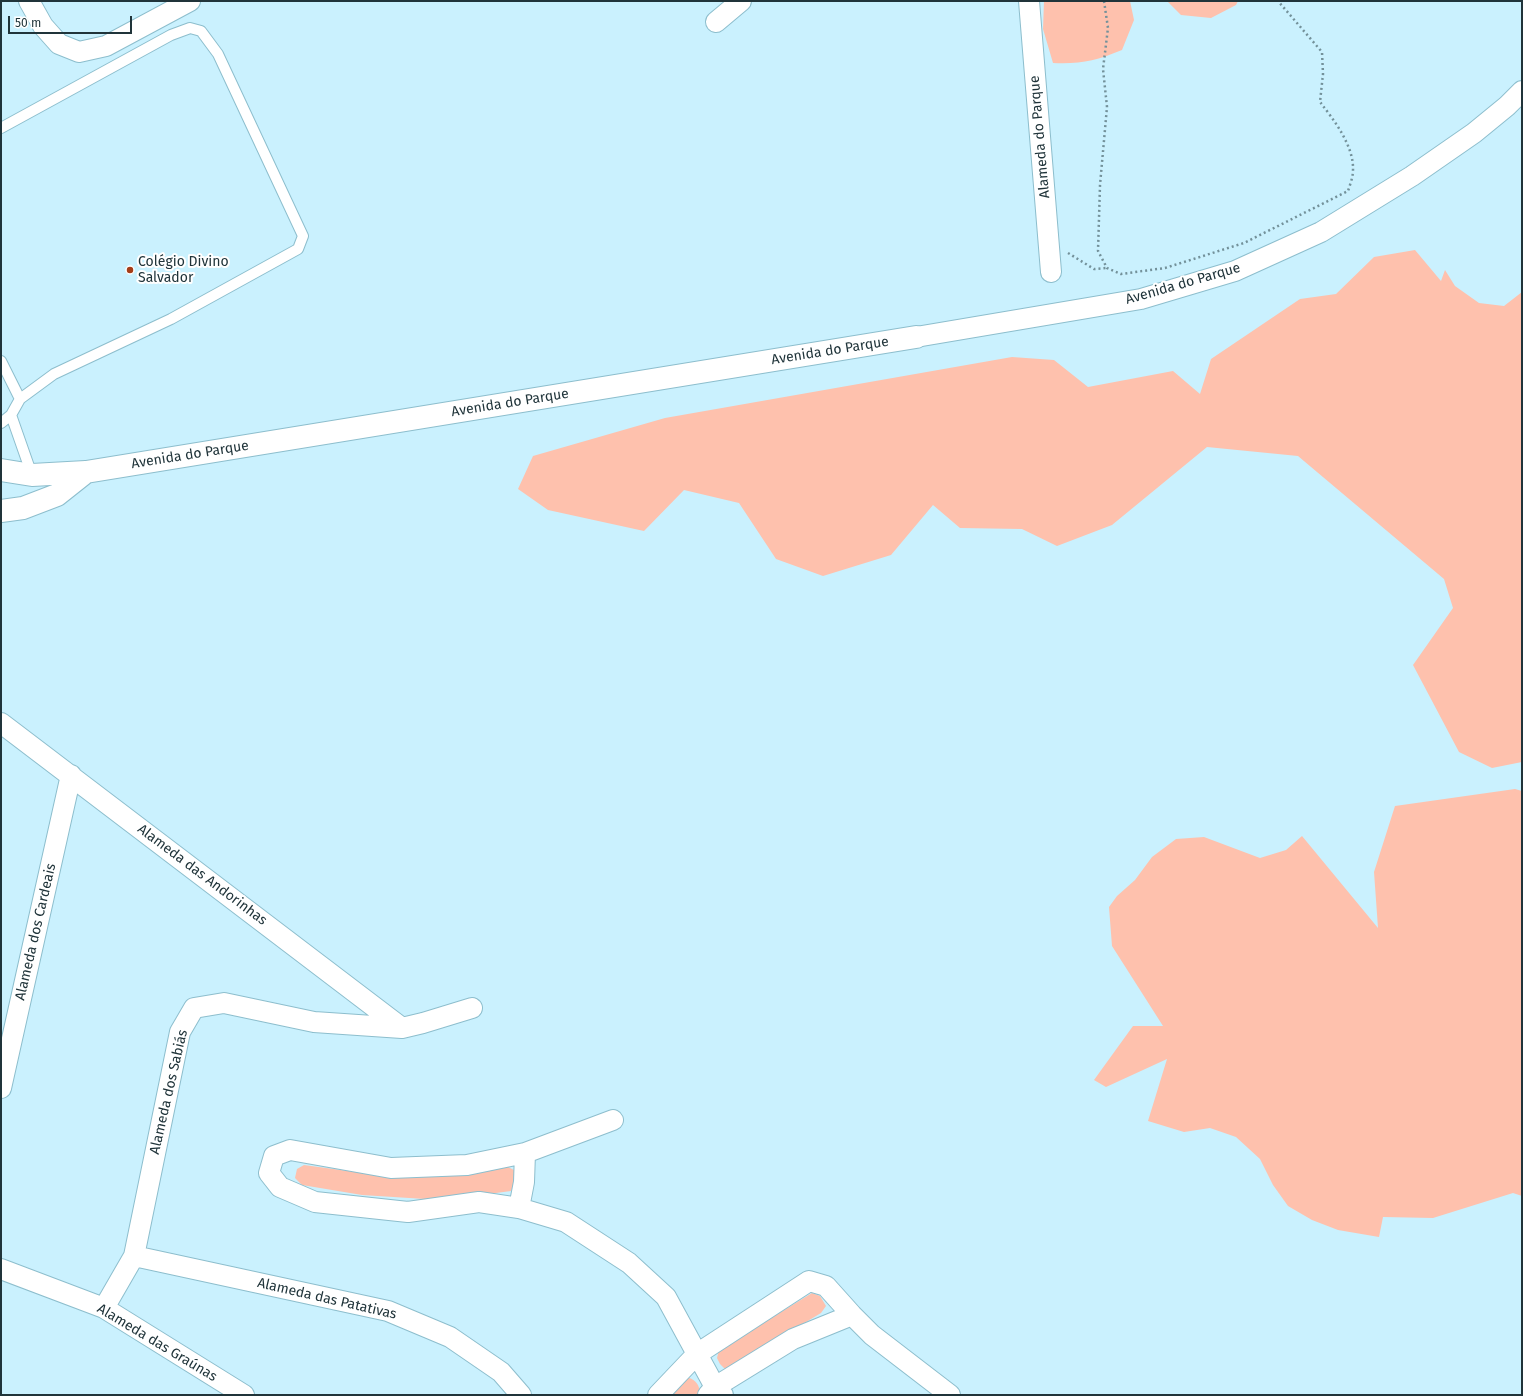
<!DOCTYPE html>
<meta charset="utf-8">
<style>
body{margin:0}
#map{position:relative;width:1523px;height:1396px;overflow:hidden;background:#caf1fe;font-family:"Fira Sans",sans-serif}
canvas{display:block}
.frame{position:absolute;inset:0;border:2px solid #20343a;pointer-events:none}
.scale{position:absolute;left:8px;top:16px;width:124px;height:18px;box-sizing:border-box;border:2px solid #20343a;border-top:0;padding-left:5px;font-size:12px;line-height:14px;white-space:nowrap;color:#20343a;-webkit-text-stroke:3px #fff;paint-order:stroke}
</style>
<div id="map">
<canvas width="1523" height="1396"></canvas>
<div class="frame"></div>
<div class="scale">50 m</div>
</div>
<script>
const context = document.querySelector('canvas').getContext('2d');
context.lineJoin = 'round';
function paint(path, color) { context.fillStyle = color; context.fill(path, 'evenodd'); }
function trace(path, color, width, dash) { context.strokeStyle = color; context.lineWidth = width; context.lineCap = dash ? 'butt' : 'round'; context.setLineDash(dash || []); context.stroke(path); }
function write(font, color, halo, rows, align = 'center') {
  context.font = font + ' "Fira Sans",sans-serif'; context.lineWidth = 4; context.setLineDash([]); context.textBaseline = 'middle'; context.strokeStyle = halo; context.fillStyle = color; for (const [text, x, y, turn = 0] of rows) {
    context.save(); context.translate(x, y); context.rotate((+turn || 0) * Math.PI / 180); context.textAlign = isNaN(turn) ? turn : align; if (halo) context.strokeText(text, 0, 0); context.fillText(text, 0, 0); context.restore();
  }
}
paint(new Path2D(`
 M1044,1h86l4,19 -12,30c-27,11 -40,14 -69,13l-10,-34z
 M1167,1h71l-2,4 -25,13 -30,-3z
 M1415,250l26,31 4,-11 10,16 24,17 25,3 18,-14v470l-30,6 -33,-16 -46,-87 40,-57 -9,-29 -146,-123 -91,-9 -95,78 -55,21 -35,-17 -62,-1 -27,-23 -42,50 -68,21 -47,-17 -37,-56 -55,-13 -40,41 -96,-21 -30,-21 15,-33 132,-38 347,-61 42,3 34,27 85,-16 27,23 11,-35 89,-60 36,-5 38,-37z
 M1515,789l7,2v405l-9,-3 -80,25 -50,-1 -4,20 -41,-7 -26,-10 -24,-14 -15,-21 -13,-26 -24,-22 -26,-9 -26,4 -36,-11 19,-62 -61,28 -12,-7 39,-54h30l-51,-80 -3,-39 8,-11 18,-16 17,-23 24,-18 28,-2 56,21 26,-8 16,-14 76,92 -4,-56 21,-66z
 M502,1164l12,6 2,10 -5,11 -30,4 -56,4 -63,-4 -60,-10 -7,-7 2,-9 7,-4 44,6 52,4z
 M812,1293l8,3 6,10 -5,7 -95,57 -6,-6 -3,-6 2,-8z
 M686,1377c8,2 12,5 14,14l-4,4h-26z`), '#fec1ad');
const lane = new Path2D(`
 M1,128l170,-93 19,-7 11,3 17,23 85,182 -5,13 -127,70 -117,55 -34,25 -9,16 -10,8
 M1,361l19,38
 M11,415l21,60`);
const street = new Path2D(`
 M29,1l14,25 16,18 20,8 27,-6 84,-45
 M1029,1l22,271
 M716,22l25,-21
 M916,337l225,-38 94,-28 86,-39 91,-56 62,-43 33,-27 15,-15
 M1,723l401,305
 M1,1088l70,-313
 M613,1120l-88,33 -58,12 -76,3 -101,-18 -16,6 -5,17 11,14 35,15 93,10 71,-10 40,6 47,14 63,41 37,34 49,90 8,8
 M519,1208l5,-26 1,-29
 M134,1256l254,55 62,26 51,35 20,23
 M1,1269l103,39 140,87
 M104,1308l30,-52 46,-224 14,-24 30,-5 90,19 88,6 21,-5 49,-15
 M658,1395l39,-41 112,-73 17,5 26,29 20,20 78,60
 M708,1395l7,-8 78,-48 59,-24`);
const secondary = new Path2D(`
 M1,470l31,5 54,-3 830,-135
 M1,511l22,-3 34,-13 29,-23`);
trace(lane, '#8dbecd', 12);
trace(street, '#8dbecd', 22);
trace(secondary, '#8dbecd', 24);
trace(new Path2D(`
 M1104,1l4,27 -5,41 4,38 -7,78 -2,66 9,17 14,6 44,-6 79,-25 104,-52c2,-6 5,-14 5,-21 1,-24 -19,-50 -33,-68l3,-28 -1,-22 -44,-51
 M1068,253l26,16 13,-1`), '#73919a', 2.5, [2, 3]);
trace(lane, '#fff', 10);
trace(street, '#fff', 20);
trace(secondary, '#fff', 22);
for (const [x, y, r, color] of [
 [130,270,4,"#a43d18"]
]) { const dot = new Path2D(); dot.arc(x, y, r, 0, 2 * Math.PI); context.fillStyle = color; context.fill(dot); trace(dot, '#fff', 1.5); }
write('14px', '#20343a', '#fff', [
 ["Alameda do Parque",1040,137,-95],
 ["Avenida do Parque",1183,284,-16],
 ["Avenida do Parque",830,351,-9],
 ["Avenida do Parque",510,403,-9],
 ["Avenida do Parque",190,455,-9],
 ["Alameda das Andorinhas",202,875,37],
 ["Alameda dos Cardeais",36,932,-77],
 ["Alameda dos Sabiás",169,1092,-77],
 ["Alameda das Patativas",327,1299,13],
 ["Alameda das Graúnas",157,1343,31]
]);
write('14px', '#20343a', '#fff', [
 ["Colégio Divino",138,262],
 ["Salvador",138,278]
], 'left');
</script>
